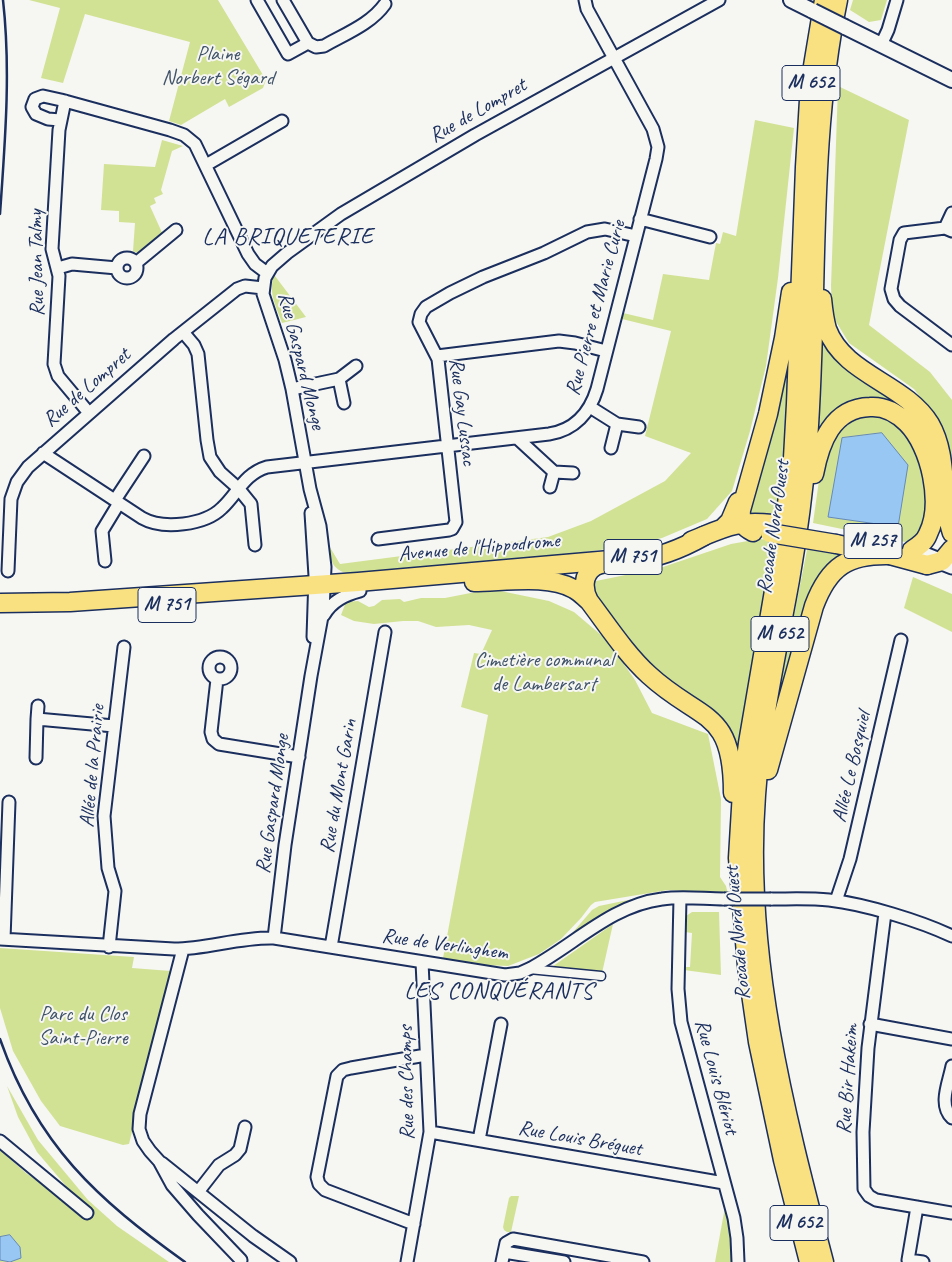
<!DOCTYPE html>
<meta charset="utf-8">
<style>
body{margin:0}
canvas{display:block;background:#f6f6f2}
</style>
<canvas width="952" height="1262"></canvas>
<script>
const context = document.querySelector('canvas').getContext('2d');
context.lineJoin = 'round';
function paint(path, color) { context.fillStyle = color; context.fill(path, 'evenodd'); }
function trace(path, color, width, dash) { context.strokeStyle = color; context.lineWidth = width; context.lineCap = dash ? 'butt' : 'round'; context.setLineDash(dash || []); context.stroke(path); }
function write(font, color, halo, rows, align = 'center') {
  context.font = font + ' Caveat,sans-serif'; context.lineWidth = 4; context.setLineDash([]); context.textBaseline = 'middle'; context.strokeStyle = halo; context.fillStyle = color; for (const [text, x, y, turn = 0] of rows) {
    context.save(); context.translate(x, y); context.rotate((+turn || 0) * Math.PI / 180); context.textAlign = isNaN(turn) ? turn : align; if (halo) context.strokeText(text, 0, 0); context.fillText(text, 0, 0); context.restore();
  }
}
paint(new Path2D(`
 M29,0h189l48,80 -3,8 -34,19 -4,-8 -44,26 -12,-4 21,-79 -105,-28 -22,69 -22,-5 19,-70z
 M853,0h34l-6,20 -12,2 -19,-12z
 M838,86l71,34 -40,205 61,47 22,28v103l-4,-47 -9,-34 -25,-33 -65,-46 -17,-28 -1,-29z
 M755,120l39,8 -16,150 -12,88 -16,65 -18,60 -25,28 -45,19 -46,10 -72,9 -192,17c-19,-2 -22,-13 -24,-30l12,20 208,-27 43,-16 74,-40 26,-28 -46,-17 26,-105 -49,-12 1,-6 30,7 10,-46 46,6 7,-37 4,1 3,-12 13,4z
 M162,140l21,6 -11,5 -11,39 2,4 -9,4 2,5 -6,3 14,31 -25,17 -6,-3 2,-28 -16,-1v-11l-18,-1 3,-46 51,3z
 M274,275l1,1 31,41 -24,6c-6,-17 -14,-30 -8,-48z
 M795,302l-9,152 -8,60h-33z
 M820,326l97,87 15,43 -56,-53 -60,41z
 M882,414l20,14 12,18 7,17 7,38 -4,21 -7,15 -12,5 -92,-19 8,-57 13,-32 15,-13 18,-6z
 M759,539l14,1 -36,232 -2,-18 -74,-74 -73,-89 3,-9 69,-14 71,-24z
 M808,545l26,4 9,8 -20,12 -9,14 -48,173z
 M913,577l39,17v38l-48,-24z
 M491,589l58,12 25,11 33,28 28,40 17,33 56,21 13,65 -1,78 6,9 2,8 -60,-4 -73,12 -4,3 -10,13 -20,21 -22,15 -31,12 -22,-1 -43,-7 45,-243 -27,-8 13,-54 7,1 11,-24 -23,-5 -33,2 -18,-6h-15l-29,3 -20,-3 -13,-6 5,-13 12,-1 11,6 5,-1 8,-6 18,-1 4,3 17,-4h24z
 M638,898l1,1c-27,9 -48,24 -71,39l24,-28 7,-4z
 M692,912h27l2,63 -37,-5v-3h6l2,-34 -7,-1 1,-16z
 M613,924l-11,49 -53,-4z
 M0,948l134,9 -2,11 39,3 -42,173 -6,1 -63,-19 -19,-25 -28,-50 -13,-43z
 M7,1086l31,54 50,60 29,26 52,36h-169v-112l26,23 37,26 3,-13 -29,-34 -19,-35z
 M511,1196h8l-8,36h-4l-3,-2 -1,-3 6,-29z
 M725,1207l8,32v23h-18z`), '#d2e295');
const water = new Path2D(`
 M882,433l26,32 -10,62 -70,-10 14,-79z
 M10,1235l10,12 1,11 -11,4 -10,-2v-23z`);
paint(water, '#98c7f4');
trace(water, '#668ab8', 1);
const pedestrian = new Path2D(`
 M529,969l72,7`);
const minor = new Path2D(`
 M257,0l31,54 20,-11
 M283,0l25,43 8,4 8,-1c21,-12 47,-22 61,-42
 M881,45l7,-15 9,-30
 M65,101l-6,29 -7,119 7,27 -5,88 4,12 31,37
 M60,120l-12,-1 -12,-5 -4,-7 3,-8 8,-3 18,4 109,30 14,5 11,9 53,110 7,10 12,9
 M206,165l76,-44
 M640,219l70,18
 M945,228l7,-15
 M952,231l-7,-3 -41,5 -4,7 -9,49 3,10 6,7 52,39
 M117 268a10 10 0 1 1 20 0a10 10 0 1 1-20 0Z
 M136,263l40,-33
 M58,268l14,-4 45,4
 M183,332l11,13 4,9 9,86 3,17 10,15 18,16 13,16 4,41
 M437,356l122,-15 16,2 31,8
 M339,379l17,-13
 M292,389l47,-10 5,24
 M590,407l27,17 -6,24
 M617,424l22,3
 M517,438l37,34 -4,15
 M43,453l99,65c21,12 63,7 80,-10 16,-15 22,-34 45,-41l282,-33c26,-4 41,-22 48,-45l59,-230 2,-12 -5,-18 -66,-120 -2,-9
 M554,472l19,1
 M115,500l29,-44
 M311,513l4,63 -2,61
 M378,539l71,-9 3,-1 4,-7 -18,-163 -19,-37 2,-8 5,-7 24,-14 33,-16 61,-24 43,-21 18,-3 31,7
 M105,561l-3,-30 17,-28
 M8,571l3,-72 6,-17 11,-15 146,-128 63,-50 8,-3 18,2
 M324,615c8,-14 21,-20 36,-24
 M209 668a11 11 0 1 1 22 0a11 11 0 1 1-22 0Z
 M217,679l-6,53 2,7 6,5 80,13
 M37,719l1,-13
 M36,758l1,-39 77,7
 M680,898l-2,91 3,33 53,196 3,20 1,24
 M771,899c19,0 39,-1 58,1 36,4 91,21 123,36
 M836,901l14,-42 51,-219
 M885,913l-17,135 -5,84 1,57 5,7 7,4 76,13
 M274,938l11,-93 26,-169 12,-65 2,-44 -5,-41 -10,-37 -18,-100 -7,-29 -22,-66 2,-16 7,-12 15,-13 54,-39 134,-79 244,-135
 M0,939l174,10c34,0 64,-12 100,-11l231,37 15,-2 11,-5c43,-23 81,-63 131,-69 20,-3 42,0 62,0
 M4,939l5,-137
 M109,947l6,-56 -7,-23 -4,-52 20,-169
 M331,947l54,-315
 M183,949l-43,165 -1,15 4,12 7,10 9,10 13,24 26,30 43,45
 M870,1024l82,15
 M952,1066c-3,16 -14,39 0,52
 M430,1132l294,51
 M479,1140l22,-116
 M0,1141l87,72
 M162,1163l91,73 37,26
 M198,1192l21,-27 16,-10 5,-6 5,-22
 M917,1207l-9,53 15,2
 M414,1224l-89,-34 -6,-6 -2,-7 20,-101 6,-6 8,-2 75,-13
 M504,1252l60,10
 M407,1262l23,-130 -8,-170
 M502,1262l4,-19 7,-4 130,23`);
const tertiary = new Path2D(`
 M791,0l22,11
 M845,27l107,53`);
const secondary = new Path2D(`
 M912,550l40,16`);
const primary = new Path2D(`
 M691,541c33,-13 44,-21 81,-17
 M836,544l54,11 37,10
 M0,603l70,-1 288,-20 252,-22`);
const trunk = new Path2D(`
 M822,299c1,10 2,20 5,30 17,46 78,54 103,95 19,33 10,74 22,109
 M814,474c6,-31 18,-66 56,-67 14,-1 27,6 37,16 24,24 36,81 21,111 -3,8 -9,12 -16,16
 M725,526l5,-5 8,-19
 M753,532c-10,-5 -13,-10 -12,-22l27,-96 16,-76 7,-46
 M927,565l15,-4 10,-12
 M474,582c29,0 75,-8 100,7 6,3 10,8 15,12 19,25 37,53 60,74 51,47 84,33 84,118
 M589,601c-6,-11 -7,-26 5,-34 10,-7 27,-4 38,-6 26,-3 49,-12 72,-25
 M768,770l46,-164c15,-40 34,-52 76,-51
 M809,1262l-26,-102 -25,-118 -11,-76 -9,-108 4,-66 6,-49 33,-193 12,-92 3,-54 9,-237 4,-67 4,-34 11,-66
 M824,1262c-40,-153 -80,-307 -68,-467 5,-72 21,-143 34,-215 8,-46 14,-93 18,-140 11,-146 0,-295 30,-440`);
trace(pedestrian, '#1b2f5e', 11);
trace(minor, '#1b2f5e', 15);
trace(tertiary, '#1b2f5e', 18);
trace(secondary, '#1b2f5e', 19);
trace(primary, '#1b2f5e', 21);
trace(trunk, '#1b2f5e', 21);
trace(pedestrian, '#f6f6f2', 8);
trace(minor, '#f6f6f2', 11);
trace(tertiary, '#f6f6f2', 14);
trace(secondary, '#f6f6f2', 15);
trace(primary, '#f9e181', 18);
trace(trunk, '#f9e181', 18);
trace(new Path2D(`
 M0,214c5,-72 11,-143 3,-214
 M0,1039c37,106 97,160 185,223`), '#1b2f5e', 2.5);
const minorBridge = new Path2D(`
 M724,899h47`);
const tertiaryBridge = new Path2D(`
 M813,11l32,16`);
const primaryBridge = new Path2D(`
 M770,533l66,11`);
trace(minorBridge, '#1b2f5e', 15, []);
trace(tertiaryBridge, '#1b2f5e', 18, []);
trace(primaryBridge, '#1b2f5e', 21, []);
trace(minorBridge, '#f6f6f2', 11);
trace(tertiaryBridge, '#f6f6f2', 14);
trace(primaryBridge, '#f9e181', 18);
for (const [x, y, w] of [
 [811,83,58],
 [873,541,58],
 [633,557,58],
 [167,605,58],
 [780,634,58],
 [799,1223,58]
]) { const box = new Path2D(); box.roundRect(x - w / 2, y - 17.5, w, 35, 4); context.fillStyle = '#f6f6f2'; context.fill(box); trace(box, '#1b2f5e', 1); }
write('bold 20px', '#1b2f5e', null, [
 ["M 652",811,83],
 ["M 257",873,541],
 ["M 751",633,557],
 ["M 751",167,605],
 ["M 652",780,634],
 ["M 652",799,1223]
]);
write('21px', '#405369', '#f6f6f2', [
 ["Plaine",218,54],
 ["Norbert Ségard",218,78],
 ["Cimetière communal",544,660],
 ["de Lambersart",544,684],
 ["Parc du Clos",83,1014],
 ["Saint-Pierre",83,1038]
]);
write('21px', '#1b2f5e', '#f6f6f2', [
 ["Rue de Lompret",478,111,-30],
 ["Rue Jean Talmy",37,263,-91],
 ["Rue Pierre et Marie Curie",596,308,-75],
 ["Rue Gaspard Monge",301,361,76],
 ["Rue de Lompret",87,388,-41],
 ["Rue Gay Lussac",462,412,83],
 ["Rocade Nord Ouest",774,527,-82],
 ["Avenue de l'Hippodrome",479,548,-5],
 ["Allée de la Prairie",93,766,-85],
 ["Allée Le Bosquiel",852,767,-77],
 ["Rue du Mont Garin",339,786,-80],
 ["Rue Gaspard Monge",273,804,-82],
 ["Rocade Nord Ouest",738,933,-95],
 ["Rue de Verlinghem",445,945,8],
 ["Rue Louis Blériot",716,1077,75],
 ["Rue Bir Hakeim",848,1079,-86],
 ["Rue des Champs",407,1083,-91],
 ["Rue Louis Bréguet",580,1139,10]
]);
context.letterSpacing = '1px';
write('24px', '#1b2f5e', '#f6f6f2', [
 ["LA BRIQUETERIE",288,238],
 ["LES CONQUÉRANTS",499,992]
]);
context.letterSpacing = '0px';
</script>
